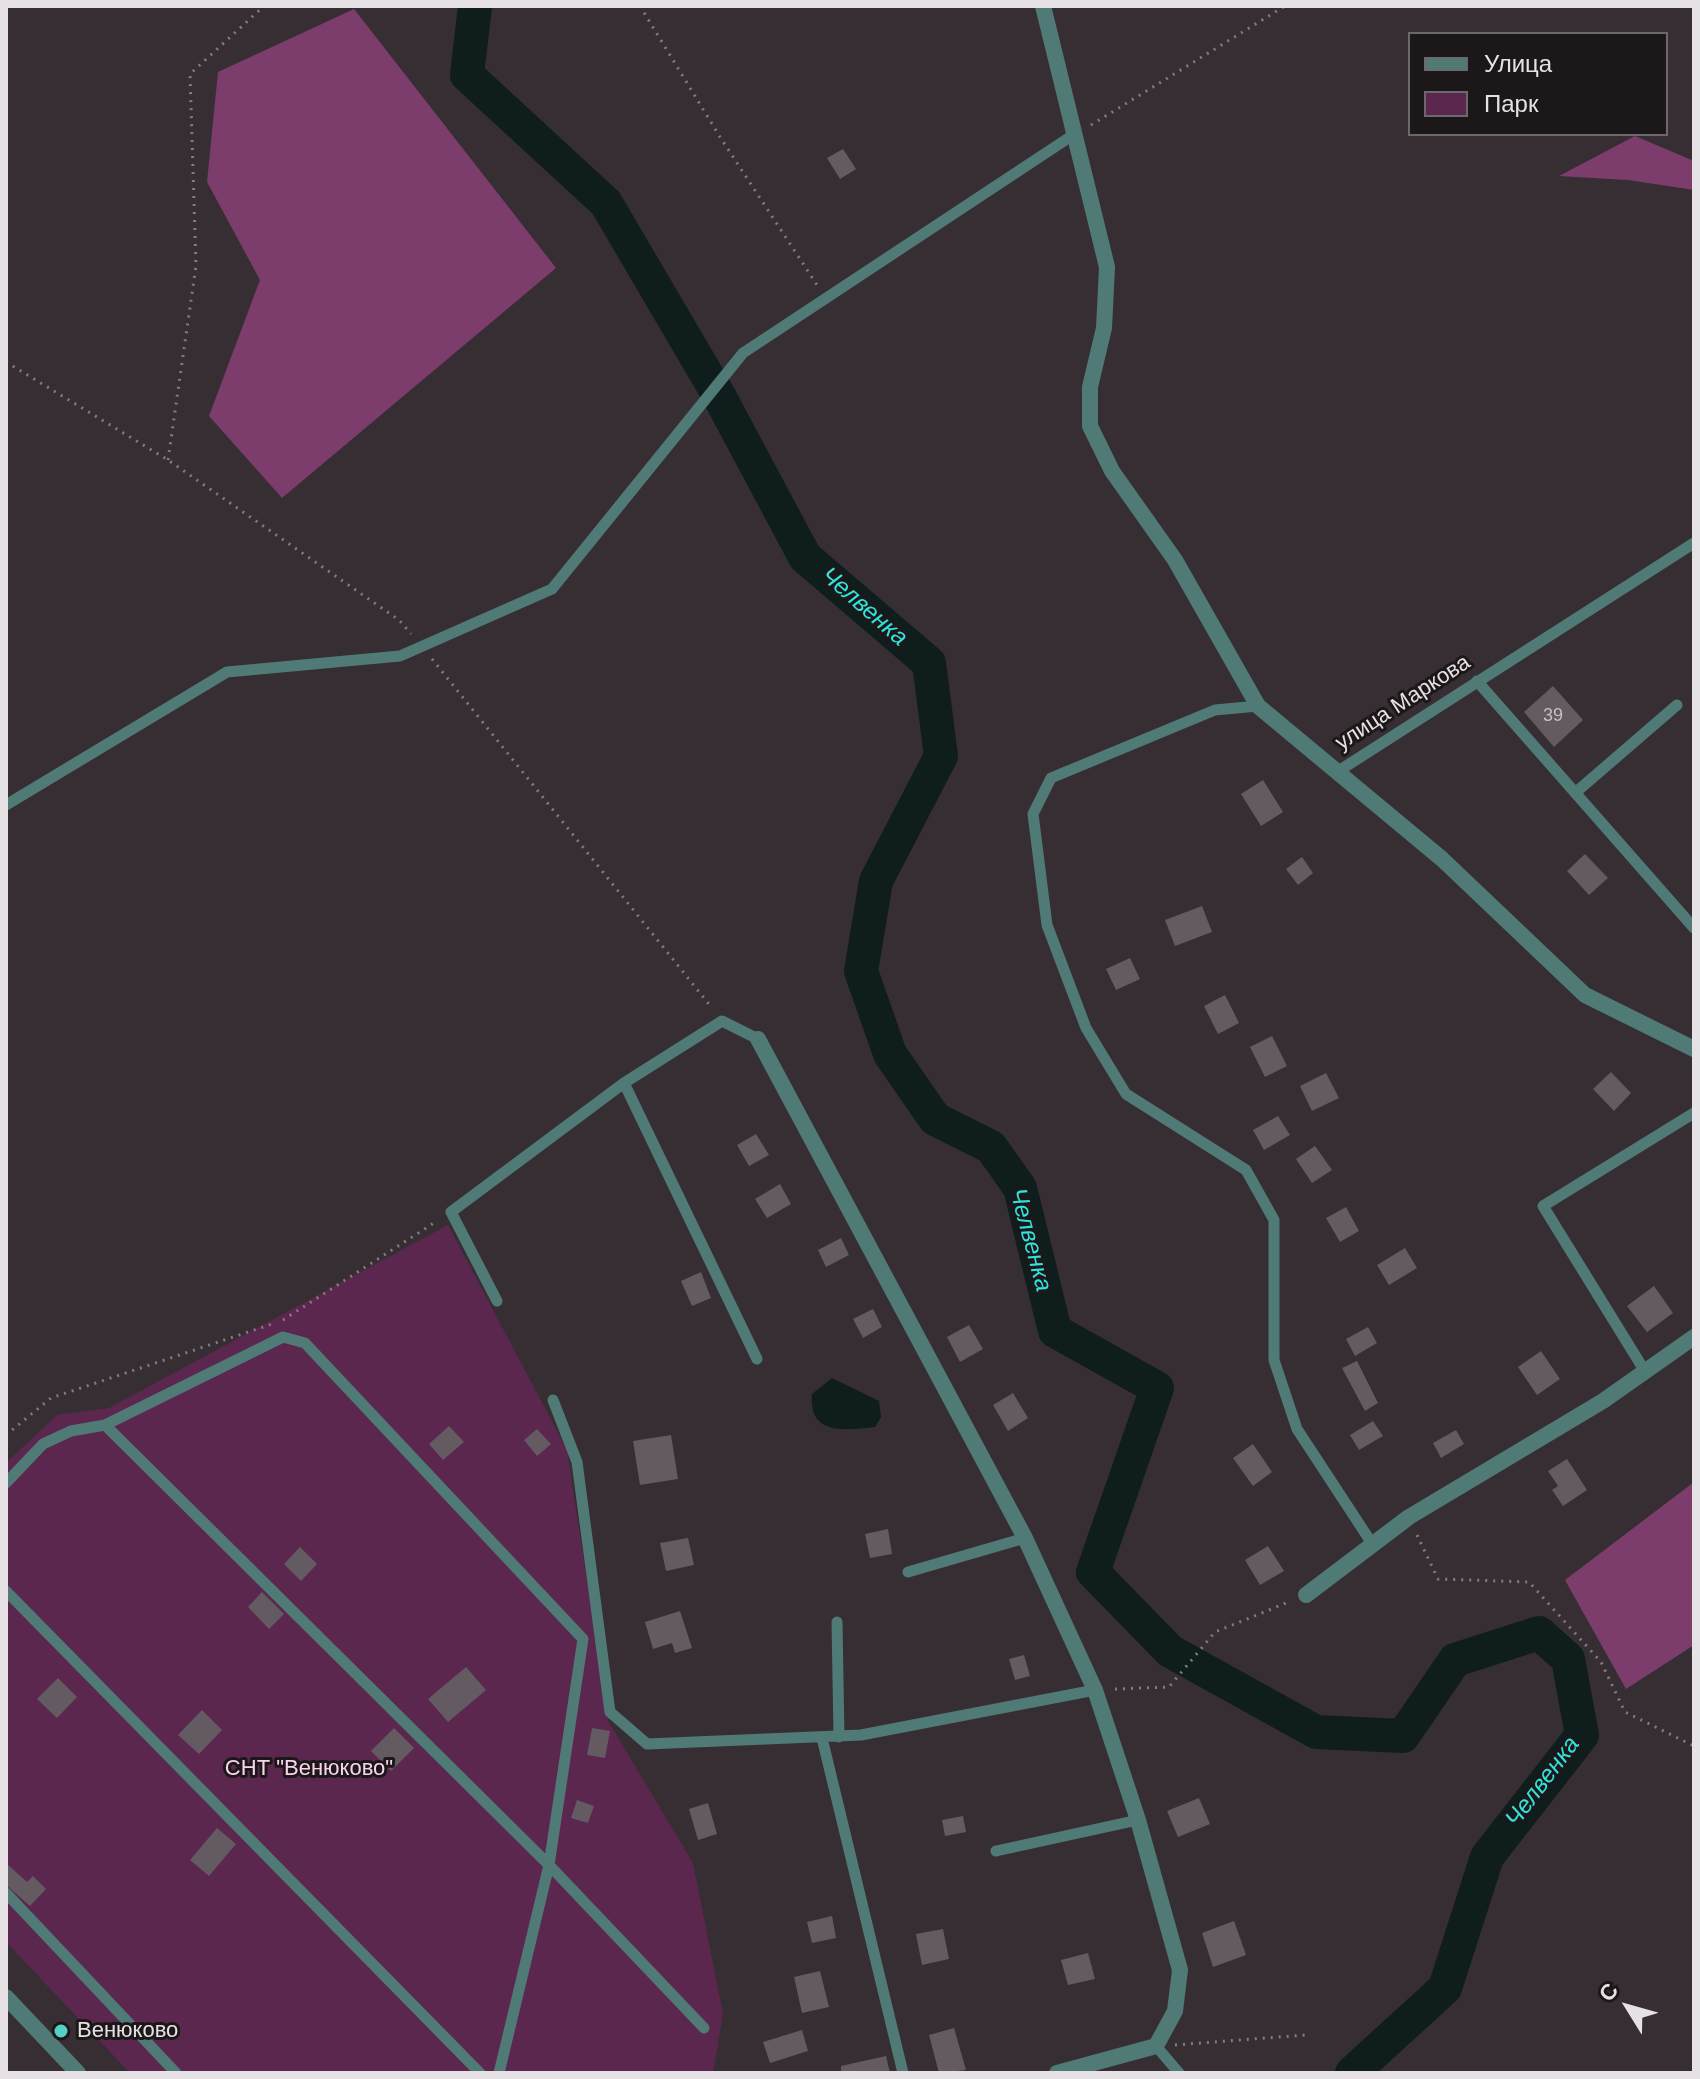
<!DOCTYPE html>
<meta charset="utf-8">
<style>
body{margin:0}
#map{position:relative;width:1700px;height:2079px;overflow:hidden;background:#372e34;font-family:Arial,sans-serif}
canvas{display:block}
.frame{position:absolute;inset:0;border:8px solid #e6e1e4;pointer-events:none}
.legend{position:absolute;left:1408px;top:32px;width:260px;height:104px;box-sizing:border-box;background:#1c181a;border:2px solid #6d686b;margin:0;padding:10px 14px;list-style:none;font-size:24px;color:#e6e1e4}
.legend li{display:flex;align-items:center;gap:16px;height:40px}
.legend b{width:40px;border:2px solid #6d686b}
.north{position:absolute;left:1588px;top:1967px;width:80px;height:80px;-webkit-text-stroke:6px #1c181a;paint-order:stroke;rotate:307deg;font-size:22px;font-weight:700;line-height:32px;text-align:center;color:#e6e1e4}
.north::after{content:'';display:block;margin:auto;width:28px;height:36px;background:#e6e1e4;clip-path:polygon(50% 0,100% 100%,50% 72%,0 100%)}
</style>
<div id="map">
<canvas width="1700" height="2079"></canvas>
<div class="frame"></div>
<ul class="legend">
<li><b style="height:10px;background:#4f7a76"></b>Улица</li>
<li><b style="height:22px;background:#5b274e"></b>Парк</li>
</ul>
<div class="north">С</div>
</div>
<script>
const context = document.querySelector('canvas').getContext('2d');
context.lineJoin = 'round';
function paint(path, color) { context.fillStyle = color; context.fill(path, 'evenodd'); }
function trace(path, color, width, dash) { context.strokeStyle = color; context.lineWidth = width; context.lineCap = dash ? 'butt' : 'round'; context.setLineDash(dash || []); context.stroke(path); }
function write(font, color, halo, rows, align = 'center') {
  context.font = font + ' Arial,sans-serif'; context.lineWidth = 6; context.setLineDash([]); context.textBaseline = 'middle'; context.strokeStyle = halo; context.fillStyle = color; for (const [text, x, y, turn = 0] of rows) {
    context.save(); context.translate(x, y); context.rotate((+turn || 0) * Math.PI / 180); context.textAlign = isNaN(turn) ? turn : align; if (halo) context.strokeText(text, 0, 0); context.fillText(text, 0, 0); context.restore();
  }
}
paint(new Path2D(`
 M448,1225l119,225 41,271 85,142 30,151 -10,59h-583l-124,-131v-479l51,-48 52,-7z`), '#5b274e');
paint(new Path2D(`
 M354,9l202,259 -274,230 -73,-82 51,-136 -53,-98 11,-110z
 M1635,136l59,25v29l-66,-10 -69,-4z
 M1694,1482v163l-68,44 -61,-109z`), '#7c3d6c');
paint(new Path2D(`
 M832,1378l47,23 2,16 -6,10c-30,3 -67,9 -63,-33z`), '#0f1e1d');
trace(new Path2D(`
 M475,6l-8,69 139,128 112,191 87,163 124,106 12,93 -65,125 -15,90 29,83 45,65 56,28 29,41 35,143 102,57 -64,184 77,79 146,81 87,4 52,-76 84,-27 29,26 14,76 -95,122 -42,131 -93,85`), '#0f1e1d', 34);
paint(new Path2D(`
 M843,149l13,20 -16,10 -13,-21z
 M1553,686l30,34 -29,27 -30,-35z
 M1263,780l20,32 -22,14 -20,-32z
 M1585,854l23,24 -19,17 -22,-24z
 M1302,857l11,16 -15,12 -12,-16z
 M1202,906l10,26 -37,14 -10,-26z
 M1130,958l10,21 -24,11 -10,-21z
 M1225,995l14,28 -21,11 -14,-28z
 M1272,1036l15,30 -22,11 -15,-30z
 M1611,1072l20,21 -17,18 -21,-22z
 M1326,1073l13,25 -27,13 -12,-25z
 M1278,1116l12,19 -26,15 -11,-20z
 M756,1134l13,21 -20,11 -12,-21z
 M1315,1146l17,24 -20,13 -16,-24z
 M780,1184l11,20 -24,14 -12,-19z
 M1346,1207l13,24 -19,11 -14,-24z
 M841,1238l8,17 -23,12 -8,-17z
 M1405,1248l12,20 -28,17 -12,-20z
 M701,1272l10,26 -19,8 -11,-25z
 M1654,1286l19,27 -26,19 -20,-26z
 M873,1309l9,18 -19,11 -10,-19z
 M969,1325l14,24 -23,13 -13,-25z
 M1368,1327l9,16 -22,13 -9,-17z
 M1541,1351l19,28 -23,16 -19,-28z
 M1357,1361l21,42 -13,8 -23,-43z
 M1013,1393l15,25 -20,13 -15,-26z
 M1373,1421l10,15 -24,14 -9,-15z
 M449,1426l15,16 -21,18 -14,-16z
 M537,1429l14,15 -14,12 -13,-16z
 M1456,1430l8,14 -23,14 -8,-15z
 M671,1435l7,44 -38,6 -7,-44z
 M1253,1444l19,28 -19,14 -20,-28z
 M1567,1459l20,31 -24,16 -11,-16 6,-4 -10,-15z
 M888,1529l4,25 -22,4 -5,-24z
 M688,1538l6,27 -28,6 -6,-28z
 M1268,1546l16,25 -24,14 -15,-25z
 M300,1547l17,17 -16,17 -17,-17z
 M262,1592l22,22 -15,15 -21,-22z
 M680,1611l12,37 -17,5 -3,-10 -19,6 -8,-27z
 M1024,1655l6,21 -15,4 -6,-21z
 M466,1667l20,23 -38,32 -20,-23z
 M58,1678l19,19 -20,21 -20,-19z
 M202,1710l20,20 -23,24 -21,-19z
 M394,1728l20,20 -23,23 -20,-20z
 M592,1728l18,3 -5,27 -18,-3z
 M1199,1798l11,26 -32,13 -11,-26z
 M577,1800l17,6 -6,17 -17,-5z
 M708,1803l9,31 -19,6 -9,-31z
 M963,1816l3,16 -21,4 -3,-16z
 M217,1828l19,16 -27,32 -19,-16z
 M6,1863l21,19 6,-6 13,13 -16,17 -24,-21z
 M832,1916l4,22 -24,5 -5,-21z
 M1234,1921l12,34 -33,12 -11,-34z
 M943,1929l6,30 -27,6 -6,-31z
 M1088,1953l7,26 -27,6 -7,-25z
 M820,1971l9,36 -27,6 -8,-36z
 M954,2028l12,42 -27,3 -10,-38z
 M802,2030l6,21 -38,12 -7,-21z
 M886,2056l4,17h-49v-7z`), '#645a61');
trace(new Path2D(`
 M640,6l80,131 97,148
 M1091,125l194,-119
 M6,362l162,98 231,160 12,14
 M168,460l28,-194 -6,-192 74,-68
 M432,659l280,349
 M283,1320l154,-99
 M6,1435l45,-37 221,-74
 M1417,1535l21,44 91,3 72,80 24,50 69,34
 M1115,1689l54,-2 46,-55 76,-31
 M1175,2045l130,-10`), '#827b80', 3, [2, 6]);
trace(new Path2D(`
 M1477,681l217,247
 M1258,706l-43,4 -164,68 -18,36 14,111 39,103 40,66 120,76 28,50v140l23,69 76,116
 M1337,772l357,-229
 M1575,793l102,-88
 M6,805l221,-133 173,-16 152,-67 191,-236 330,-218
 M624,1083l133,276
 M497,1301l-46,-89 173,-129 98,-62 36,18
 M1646,1373l-103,-167 151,-93
 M553,1400l24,62 33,250 37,32 214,-9 234,-45
 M105,1425l444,440 155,163
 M6,1483l37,-39 28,-13 34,-6 178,-88 22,6 278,296 -34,226 -50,208
 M908,1572l117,-34
 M6,1591l474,482
 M837,1622l2,115
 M822,1738l81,335
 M996,1851l142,-31
 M6,1893l170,180
 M1156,2046l23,27`), '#4f7a76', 11);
trace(new Path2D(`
 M1043,6l64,261 -3,61 -14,59v39l22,45 63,89 83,146 184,153 143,136 109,54
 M758,1039l267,499 70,152 43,130 42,150 -5,41 -19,35 -99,27
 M1306,1595l103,-78 194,-116 91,-64`), '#4f7a76', 16);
trace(new Path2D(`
 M6,1997l72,76`), '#4f7a76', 16);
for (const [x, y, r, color] of [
 [61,2031,8,"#55cec6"]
]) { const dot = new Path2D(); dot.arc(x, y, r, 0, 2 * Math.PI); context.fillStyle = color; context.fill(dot); trace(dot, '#1c181a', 3); }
write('18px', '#c6bfc3', null, [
 ["39",1553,716]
]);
write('22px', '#e6e1e4', '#1c181a', [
 ["улица Маркова",1403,703,-33]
]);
write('22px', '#f9d2ec', '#1c181a', [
 ["СНТ \"Венюково\"",309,1769]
]);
write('22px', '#e6e1e4', '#1c181a', [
 ["Венюково",77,2031]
], 'left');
write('italic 24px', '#2fe4db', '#1c181a', [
 ["Челвенка",864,607,41],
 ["Челвенка",1030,1240,75],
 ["Челвенка",1543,1782,-53]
]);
</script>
